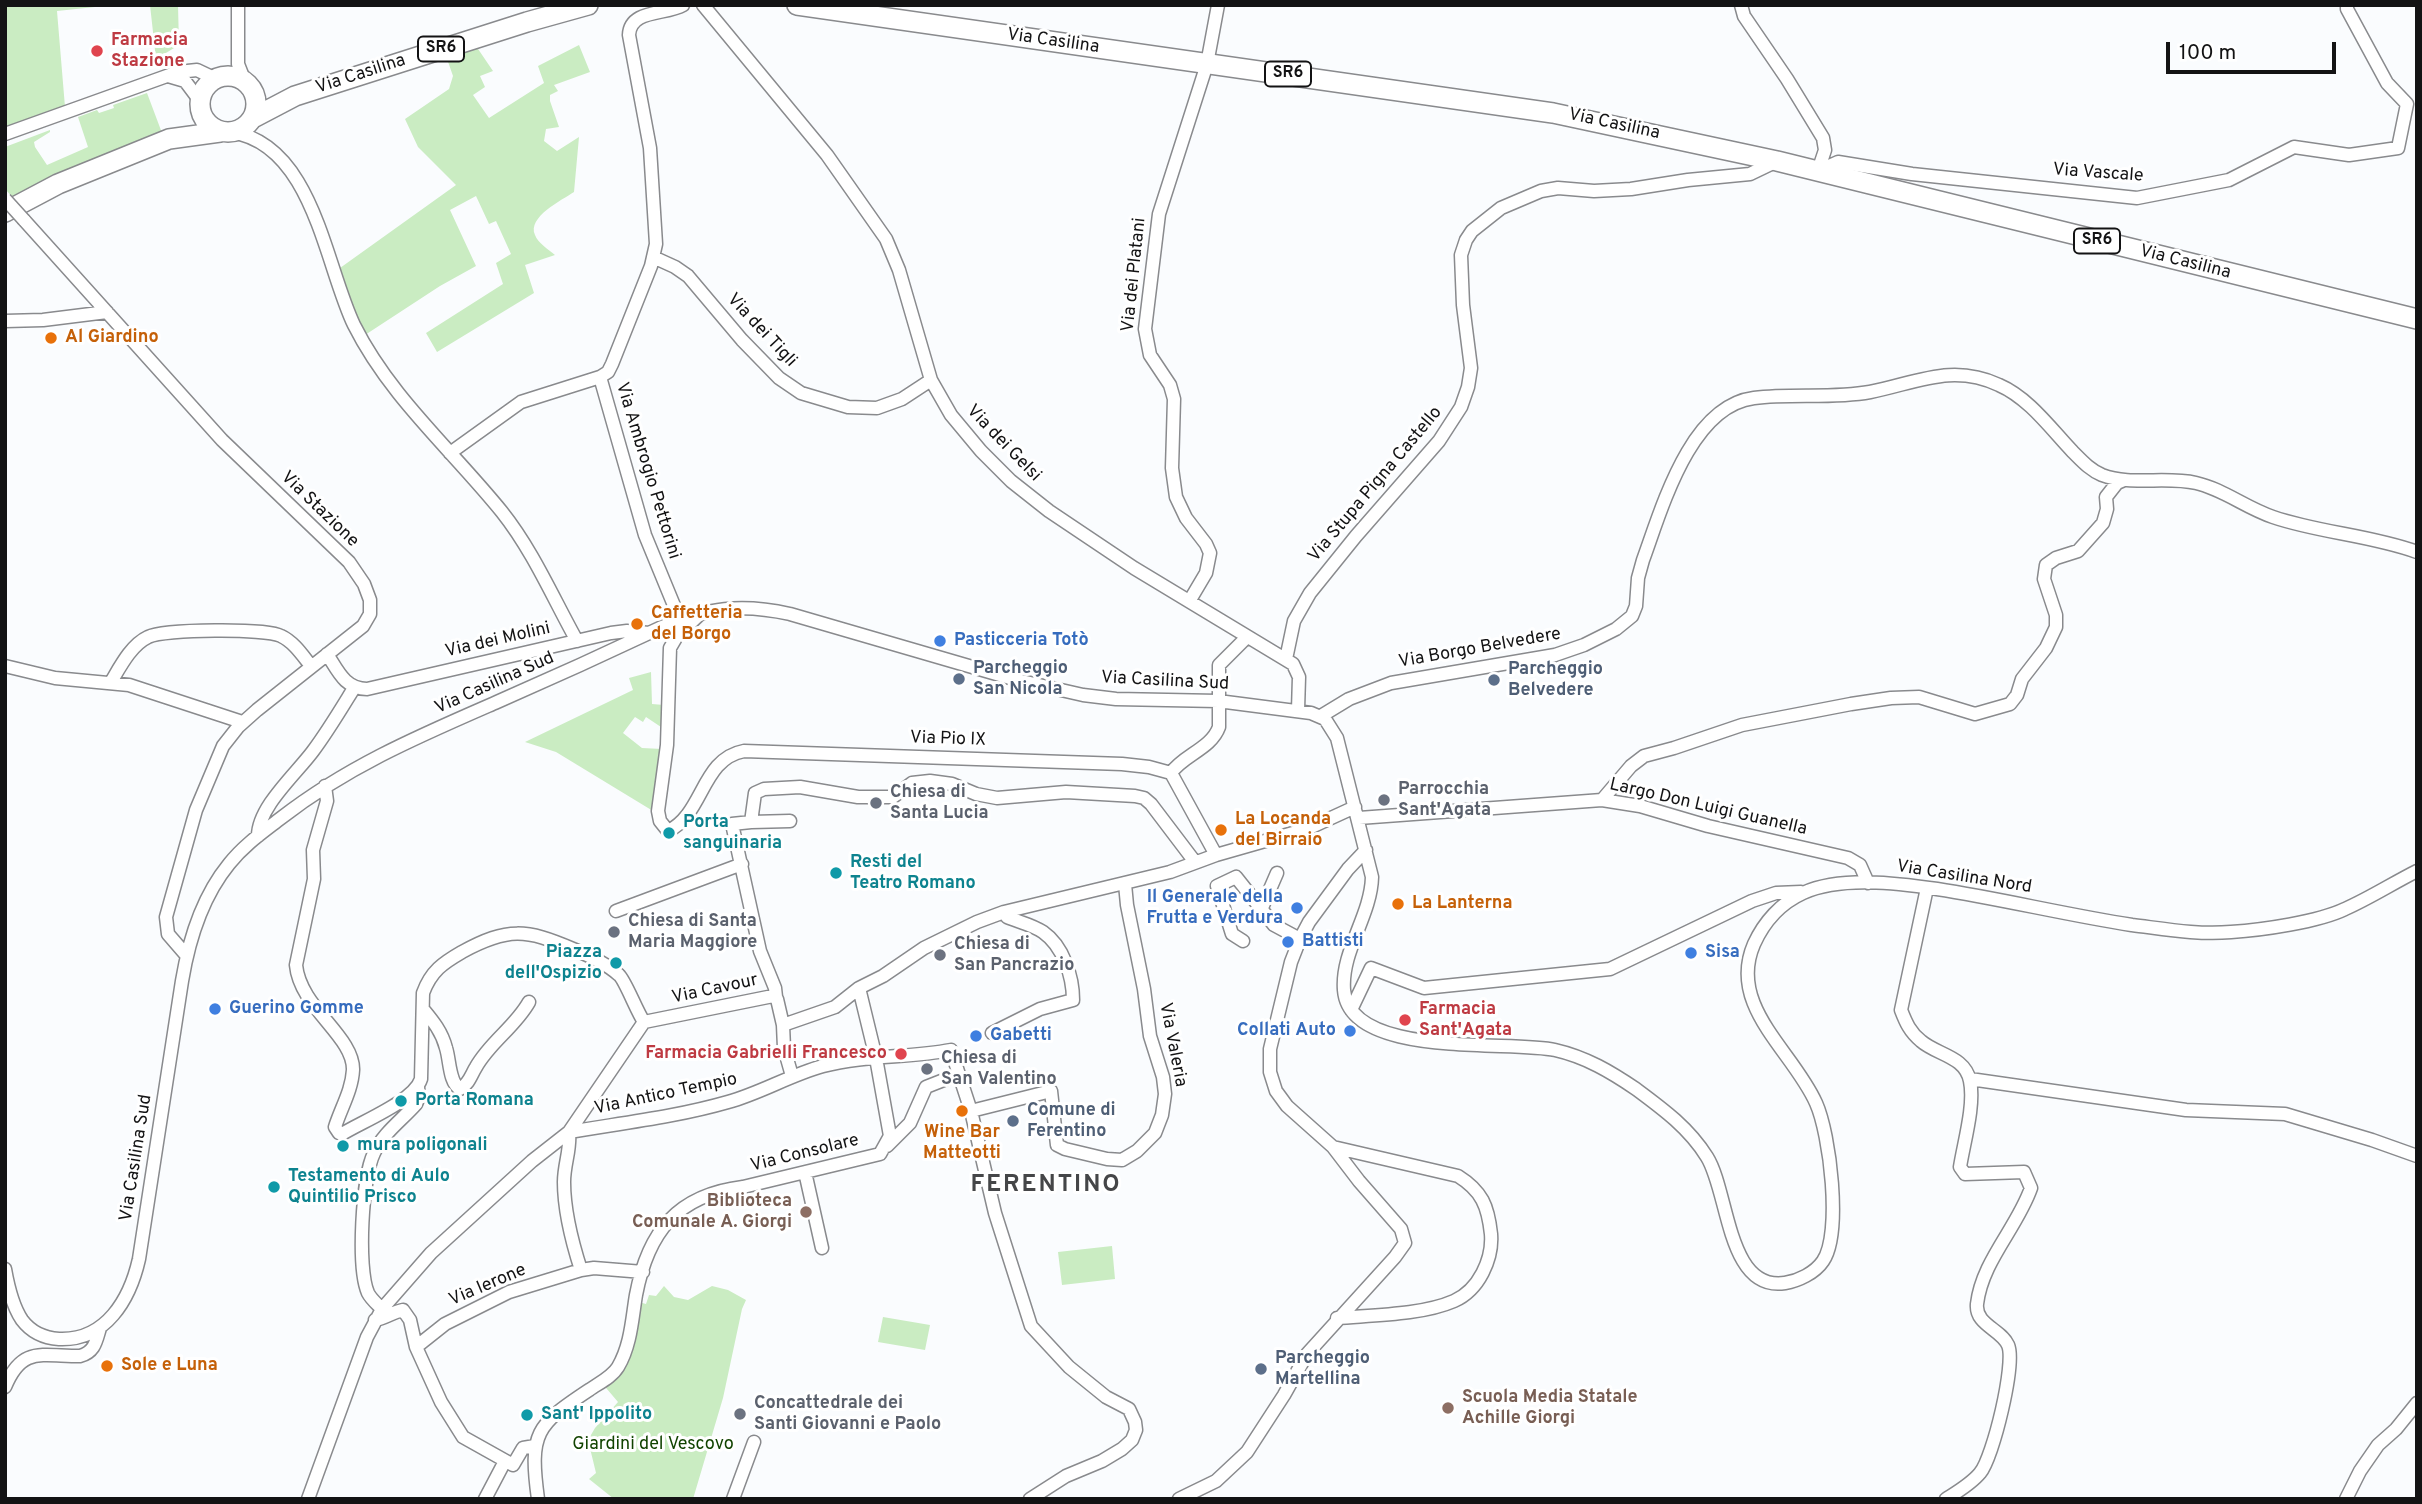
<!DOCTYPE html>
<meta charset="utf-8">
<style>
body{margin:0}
#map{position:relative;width:2422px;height:1504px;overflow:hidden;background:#fafcfe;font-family:Overpass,sans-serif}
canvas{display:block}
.frame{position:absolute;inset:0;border:7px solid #131314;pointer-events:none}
.scale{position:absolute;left:2166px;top:42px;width:170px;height:32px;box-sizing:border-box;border:4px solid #131314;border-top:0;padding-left:9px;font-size:21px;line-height:24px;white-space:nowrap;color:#131314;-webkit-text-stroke:5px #fff;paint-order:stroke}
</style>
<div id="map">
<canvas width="2422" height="1504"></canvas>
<div class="frame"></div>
<div class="scale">100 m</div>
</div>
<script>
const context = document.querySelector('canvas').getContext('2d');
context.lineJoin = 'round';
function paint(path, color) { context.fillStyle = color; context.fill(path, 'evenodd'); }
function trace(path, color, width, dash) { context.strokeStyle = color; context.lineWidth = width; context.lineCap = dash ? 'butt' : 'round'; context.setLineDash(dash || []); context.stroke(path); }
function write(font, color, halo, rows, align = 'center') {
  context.font = font + ' Overpass,sans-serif'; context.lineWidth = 6; context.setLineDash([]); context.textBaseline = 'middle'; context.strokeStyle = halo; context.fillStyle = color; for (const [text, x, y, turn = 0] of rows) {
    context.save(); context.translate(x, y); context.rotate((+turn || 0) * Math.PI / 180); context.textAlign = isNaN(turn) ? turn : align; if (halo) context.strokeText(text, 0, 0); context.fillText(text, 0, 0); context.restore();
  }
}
paint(new Path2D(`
 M5,5h109l-57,6 8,96 -60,20z
 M150,5h28l1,40 -23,14z
 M579,45l11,27 -36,13 4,6 -8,4v6l9,26 -13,2 -2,12 13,10 22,-14 -5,55c-12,8 -47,25 -39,43 3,8 13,14 20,20l-30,10 9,28 -97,59 -11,-19 77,-49 -7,-21 15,-9 -15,-33 -7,3 -13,-28 -26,14 26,56 -36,20 -75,49 -13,-27 -12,-40 116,-83 -38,-38 -13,-28 44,-30 4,-13 -7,-20 30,-10 17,25 -13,5 5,11 -12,8 16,23 55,-35 -6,-17z
 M147,93l15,40 -147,67 -10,-11v-42l45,-17v2l-16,10 1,5 12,18 41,-18 -10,-30 19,-7 2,3 15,-5 -1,-3z
 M651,672l1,32 12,1v24l-18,-12 -3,5 -8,-5 -12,16 19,15 20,1 -9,62 -97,-59 -31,-10 108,-52 -4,-12z
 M1112,1246l3,33 -53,6 -4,-33z
 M664,1286l10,11 14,3 24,-14 16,4 18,10 -4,9 -19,89 -30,101h-79l-25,-20 7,-6 -8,-33 7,-12 23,-26 -17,-20 14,-5 20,-76 11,3 3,-9 7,1z
 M883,1317l47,8 -5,25 -47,-8z`), '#caecc2');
const street = new Path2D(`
 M238,5v59l7,18
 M703,5l124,150 59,84 13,31 32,110 20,35 30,36 30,30 38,30 85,57 159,96 6,13 -1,33
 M1741,5l3,11 43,63 36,59 2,12 -7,21 20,-9 74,12 225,24 92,-18 65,-33 55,8 49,-7 9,-44 -20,-21 -40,-74v-4
 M168,76l17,5 15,20
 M231,132c82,12 94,133 123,193 36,72 98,125 148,187 31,39 51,86 75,129
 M5,134l173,-62 19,-2 19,9
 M24,220l198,220 127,122 15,22 6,16v14l-7,12 -106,84 -19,17 -15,19 -27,64 -30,107 2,17 19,22
 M653,257l22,10 13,9 54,64 37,38 22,15 47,14 29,1 25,-9 29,-19
 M5,321l38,-1 64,-8
 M450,453l71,-51 79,-25
 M1190,600l16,-27 4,-20 -4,-9 -20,-26 -10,-21 -4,-29 2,-69 -4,-14 -20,-30 -5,-26 14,-115 48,-150 11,-59
 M699,615l-22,21 -7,12 -3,97 -9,66 2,10 8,10c36,-17 33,-72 76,-80l378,13 27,3 22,6 45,82
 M680,620l-35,-85 -45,-158 8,-5 4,-8 39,-98 5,-22 -6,-96 -21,-113c1,-26 37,-20 54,-30
 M327,654c11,17 18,35 40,35l244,-56 16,-2 22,2
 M1286,659l8,-38 16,-28 46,-57 83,-95 22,-34 7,-20 3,-19 -8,-63 -2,-50 5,-15 6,-9 29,-23 40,-17 17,-3 36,3 37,-2 57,-9 62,-6 27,-13
 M5,666l50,12 74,7 113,37
 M111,682c9,-15 20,-37 37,-45 16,-8 118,-9 133,-1 13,6 22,20 30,30
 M1321,716l28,-17 42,-16 164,-28 29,-10 32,-16 16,-13 4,-10 2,-28 5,-18c19,-52 47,-154 111,-162 39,-5 78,1 116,-6 46,-9 82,-29 129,-7 30,13 52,44 74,67 9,9 17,18 29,23 29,11 63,1 94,8 27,6 50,25 77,34 47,16 97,18 144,35
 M1171,773c12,-18 40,-24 48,-46v-62l28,-28
 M325,786l2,15 -14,49 1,29 -18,86c4,43 58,71 57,105 -1,20 -12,38 -18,57l4,6 3,1c21,-13 72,-33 79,-55l2,-86c8,-22 20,-30 39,-41 46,-25 64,-23 111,-3 15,6 34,15 46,26 6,5 18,37 25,47l129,-26 4,3 6,26 52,-18 24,-19 24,-12 41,-28 53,-26 27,-10 166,-40 46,-17 91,-26 48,-22
 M1602,800l29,-34 13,-10 30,-8 68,-23 109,-21 40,-6 28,-1 56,17 35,-10 7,-9 5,-16 24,-31 10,-21v-12l-12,-36 2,-14 10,-7 22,-7 25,-28 4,-14 -1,-12 11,-14 7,-3
 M1359,818l243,-18 38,6 68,20 140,32 12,7 8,18
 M790,821l-39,1 4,-29 9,-4 36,-2 58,10h35l19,-14 18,-2 22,3 24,10 21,4 69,-6 69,4 9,2 7,6 44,58
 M751,822l-19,2 28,127 15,37 1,9
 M258,836c0,-29 38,-62 55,-85 15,-20 28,-42 41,-63
 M1927,888l-26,122c5,13 9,22 20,31 16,14 44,15 49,40 5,24 -6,61 -10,86l5,7 59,-2 7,16c-14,40 -49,73 -54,116 -2,21 24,25 31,41 8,18 -15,113 -28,128 -9,11 -23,19 -34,26
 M1261,910l16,-37
 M616,911l126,-47
 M1243,941l-11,-7 -15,-48 19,-9 38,48 26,14
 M423,1009c10,12 19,23 23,39 4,12 3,35 14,41 9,-5 11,-14 16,-22 14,-25 39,-40 53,-65
 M1351,1010l20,-42 53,20 186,-19 142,-68 24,-8 25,-1
 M783,1025l1,23 8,28
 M992,1033l48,-24 33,-9c0,-24 -10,-54 -30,-68 -10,-7 -24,-10 -36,-15l-3,-5
 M1970,1079l216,31 99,4 87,26 45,16
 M971,1111l80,-20 6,54 8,4 42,10 15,1 15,-9 18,-18 7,-18 3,-21 -2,-17 -13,-41 -6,-47 -17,-84 -2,-21
 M569,1132c53,-9 107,-15 159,-30 33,-9 62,-27 95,-36 42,-11 86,-8 128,-16l20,61 24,102 36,113 38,41 37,30 23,12 6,13 1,8 -4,10 -10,9 -20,12 -36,15 -36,23
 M569,1132c2,17 -5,32 -5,50 0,29 8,60 17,88
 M887,1146l23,-23 16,-36 33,-13
 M1333,1147l125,29c24,15 30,30 33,58 2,25 -12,56 -37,67 -32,14 -81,14 -117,17
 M805,1172l17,76
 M5,1269c3,17 7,36 17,51 9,12 22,18 37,19 47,2 71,-40 80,-80l43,-278c7,-42 20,-84 47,-117 15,-19 34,-32 52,-46 67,-52 138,-82 216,-116 55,-24 110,-49 165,-75 46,-19 78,-24 128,-13l227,66 66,15 33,4 102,2 93,12 14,6 12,19 35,139c-1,39 -31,74 -28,113 5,69 165,50 211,60 31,7 56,22 81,39 27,20 53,39 71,68 22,35 20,135 78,126 13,-2 30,-10 38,-22 19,-28 7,-127 -7,-158 -23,-52 -89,-97 -62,-159 10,-22 27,-41 49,-51 38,-17 94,-10 134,-4 65,10 130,26 195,36 33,4 66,10 99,7 31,-2 87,-10 114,-23 25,-11 48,-26 72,-38
 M382,1309c-5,-5 -11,-10 -14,-16 -11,-25 -6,-116 6,-140 9,-20 28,-33 42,-49l3,-7 -1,-10
 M375,1320c11,-2 18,-8 28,-10l7,10 6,27 25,55 22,35 50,28 10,-17 12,-2
 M416,1347l29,-23 64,-32 72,-22 13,-2 49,4
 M5,1387c17,-41 36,-31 75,-31 15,-4 16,-15 20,-28
 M308,1499l59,-162 15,-28 49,-56 101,-92 37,-29 75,-110
 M485,1499l20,-38
 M538,1499c-9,-66 -2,-74 51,-109 10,-7 23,-13 29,-23 13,-22 14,-48 18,-72 12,-63 41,-100 107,-108l137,-33 10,-18 -14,-78 -17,-70
 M733,1499l21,-57
 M1179,1499l37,-18 31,-29 37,-57 23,-41 88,-97 10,-14 -4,-14 -42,-48 -26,-34 -46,-41 -11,-15 -6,-19v-23l21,-87 9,-23 9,-17 39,-53 18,-19
 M2346,1499l14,-28 18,-26 18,-16 21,-26`);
const primary = new Path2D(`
 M797,5l756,108 224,48 640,158
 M200 104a28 28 0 1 1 56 0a28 28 0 1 1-56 0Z
 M253,118l42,-22 232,-74 61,-17
 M5,212l53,-28 111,-45 51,-7`);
trace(street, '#898a8d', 15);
trace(primary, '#898a8d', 22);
trace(street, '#fff', 12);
trace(primary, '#fff', 19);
const streetBridge = new Path2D(`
 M5,199l19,21`);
trace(streetBridge, '#898a8d', 15, []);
trace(streetBridge, '#fff', 12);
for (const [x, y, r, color] of [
 [97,51,7,"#e0444e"],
 [51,338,7,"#e8710a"],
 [637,624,7,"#e8710a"],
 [940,641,7,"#3f7fe0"],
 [959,679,7,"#5c6f8a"],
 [1494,680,7,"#5c6f8a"],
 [1384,800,7,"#6b7280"],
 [876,803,7,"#6b7280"],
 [1221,830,7,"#e8710a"],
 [669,833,7,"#0f9aa8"],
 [836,873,7,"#0f9aa8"],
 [1398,904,7,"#e8710a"],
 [1297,908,7,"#3f7fe0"],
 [614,932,7,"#6b7280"],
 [1288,942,7,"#3f7fe0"],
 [1691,953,7,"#3f7fe0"],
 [940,955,7,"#6b7280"],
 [616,963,7,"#0f9aa8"],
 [215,1009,7,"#3f7fe0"],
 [1405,1020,7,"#e0444e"],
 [1350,1031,7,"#3f7fe0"],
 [976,1036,7,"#3f7fe0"],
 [901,1054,7,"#e0444e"],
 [927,1069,7,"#6b7280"],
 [401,1101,7,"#0f9aa8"],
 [962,1111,7,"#e8710a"],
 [1013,1121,7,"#5c6f8a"],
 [343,1146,7,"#0f9aa8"],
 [274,1187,7,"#0f9aa8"],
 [806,1212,7,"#8d6e63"],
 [107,1366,7,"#e8710a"],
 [1261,1369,7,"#5c6f8a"],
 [1448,1408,7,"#8d6e63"],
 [740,1414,7,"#6b7280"],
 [527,1415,7,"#0f9aa8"]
]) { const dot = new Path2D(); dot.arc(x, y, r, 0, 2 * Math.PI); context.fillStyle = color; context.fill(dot); trace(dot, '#fff', 2.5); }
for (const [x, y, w] of [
 [441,49,46],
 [1288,74,46],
 [2097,241,46]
]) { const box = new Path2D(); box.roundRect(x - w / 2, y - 12.5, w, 25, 5); context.fillStyle = '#fff'; context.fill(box); trace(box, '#131314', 2); }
write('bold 16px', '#131314', null, [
 ["SR6",441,49],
 ["SR6",1288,74],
 ["SR6",2097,241]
]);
write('bold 18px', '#be3a42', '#fff', [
 ["Farmacia",111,41],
 ["Stazione",111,62],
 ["Farmacia",1419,1010],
 ["Sant'Agata",1419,1031],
 ["Farmacia Gabrielli Francesco",887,1054,"right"]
], 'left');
write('18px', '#131314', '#fff', [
 ["Via Casilina",1053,42,8],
 ["Via Casilina",361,75,-18],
 ["Via Casilina",1614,125,12],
 ["Via Vascale",2098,174,4],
 ["Via Casilina",2185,263,14],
 ["Via dei Platani",1135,275,-84],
 ["Via dei Tigli",761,331,47],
 ["Via dei Gelsi",1003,444,46],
 ["Via Ambrogio Pettorini",647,471,73],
 ["Via Stupa Pigna Castello",1376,485,-50],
 ["Via Stazione",319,510,44],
 ["Via dei Molini",498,641,-13],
 ["Via Borgo Belvedere",1480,649,-10],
 ["Via Casilina Sud",1165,682,3],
 ["Via Casilina Sud",495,684,-24],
 ["Via Pio IX",948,740,2],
 ["Largo Don Luigi Guanella",1708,808,13],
 ["Via Casilina Nord",1964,878,9],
 ["Via Cavour",715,990,-12],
 ["Via Valeria",1172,1045,79],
 ["Via Antico Tempio",666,1095,-12],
 ["Via Consolare",805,1154,-14],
 ["Via Casilina Sud",137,1158,-81],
 ["Via Ierone",488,1286,-23]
]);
write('bold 18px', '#c56008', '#fff', [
 ["Al Giardino",65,338],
 ["Caffetteria",651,614],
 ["del Borgo",651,635],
 ["La Locanda",1235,820],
 ["del Birraio",1235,841],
 ["La Lanterna",1412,904],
 ["Wine Bar",962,1133,"center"],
 ["Matteotti",962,1154,"center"],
 ["Sole e Luna",121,1366]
], 'left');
write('bold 18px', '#366cbe', '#fff', [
 ["Pasticceria Totò",954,641],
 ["Il Generale della",1283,898,"right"],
 ["Frutta e Verdura",1283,919,"right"],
 ["Battisti",1302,942],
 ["Sisa",1705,953],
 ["Guerino Gomme",229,1009],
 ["Collati Auto",1336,1031,"right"],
 ["Gabetti",990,1036]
], 'left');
write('bold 18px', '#4e5e75', '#fff', [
 ["Parcheggio",973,669],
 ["San Nicola",973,690],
 ["Parcheggio",1508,670],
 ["Belvedere",1508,691],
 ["Comune di",1027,1111],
 ["Ferentino",1027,1132],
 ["Parcheggio",1275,1359],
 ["Martellina",1275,1380]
], 'left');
write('bold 18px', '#5b616d', '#fff', [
 ["Parrocchia",1398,790],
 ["Sant'Agata",1398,811],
 ["Chiesa di",890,793],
 ["Santa Lucia",890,814],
 ["Chiesa di Santa",628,922],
 ["Maria Maggiore",628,943],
 ["Chiesa di",954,945],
 ["San Pancrazio",954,966],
 ["Chiesa di",941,1059],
 ["San Valentino",941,1080],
 ["Concattedrale dei",754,1404],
 ["Santi Giovanni e Paolo",754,1425]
], 'left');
write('bold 18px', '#0d838f', '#fff', [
 ["Porta",683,823],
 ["sanguinaria",683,844],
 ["Resti del",850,863],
 ["Teatro Romano",850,884],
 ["Piazza",602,953,"right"],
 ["dell'Ospizio",602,974,"right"],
 ["Porta Romana",415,1101],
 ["mura poligonali",357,1146],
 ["Testamento di Aulo",288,1177],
 ["Quintilio Prisco",288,1198],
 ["Sant' Ippolito",541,1415]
], 'left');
write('bold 18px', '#785e54', '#fff', [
 ["Biblioteca",792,1202],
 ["Comunale A. Giorgi",792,1223],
 ["Scuola Media Statale",1462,1398,"left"],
 ["Achille Giorgi",1462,1419,"left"]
], 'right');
write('18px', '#114300', '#fff', [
 ["Giardini del Vescovo",653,1445]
]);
context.letterSpacing = '2px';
write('bold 24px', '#454648', '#fff', [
 ["FERENTINO",1046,1186]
]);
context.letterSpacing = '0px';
</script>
